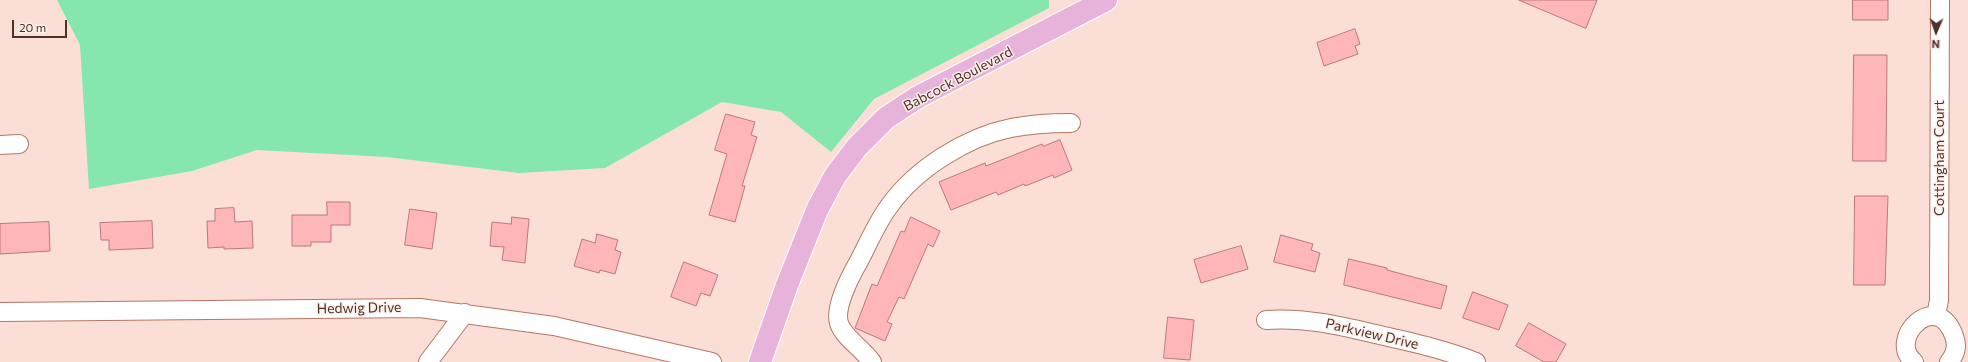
<!DOCTYPE html>
<style>
body{margin:0}
#map{position:relative;width:1968px;height:362px;overflow:hidden;background:#fbdfd6;font-family:Commissioner,sans-serif}
canvas{display:block}
.north{position:absolute;left:1916px;top:12px;width:40px;height:40px;-webkit-text-stroke:3px #feefeb;paint-order:stroke;rotate:182deg;font-size:11px;font-weight:700;line-height:16px;text-align:center;color:#4d322a}
.north::after{content:'';display:block;margin:auto;width:14px;height:18px;background:#4d322a;clip-path:polygon(50% 0,100% 100%,50% 72%,0 100%)}
.scale{position:absolute;left:12px;top:20px;width:55px;height:18px;box-sizing:border-box;border:2px solid #4d322a;border-top:0;padding-left:5px;font-size:12px;line-height:14px;white-space:nowrap;color:#4d322a;-webkit-text-stroke:3px #feefeb;paint-order:stroke}
</style>
<div id="map">
<canvas width="1968" height="362"></canvas>
<div class="north">N</div>
<div class="scale">20 m</div>
</div>
<script>
const context = document.querySelector('canvas').getContext('2d');
context.lineJoin = 'round';
function paint(path, color) { context.fillStyle = color; context.fill(path, 'evenodd'); }
function trace(path, color, width, dash) { context.strokeStyle = color; context.lineWidth = width; context.lineCap = dash ? 'butt' : 'round'; context.setLineDash(dash || []); context.stroke(path); }
function write(font, color, halo, rows, align = 'center') {
  context.font = font + ' Commissioner,sans-serif'; context.lineWidth = 3; context.setLineDash([]); context.textBaseline = 'middle'; context.strokeStyle = halo; context.fillStyle = color; for (const [text, x, y, turn = 0] of rows) {
    context.save(); context.translate(x, y); context.rotate((+turn || 0) * Math.PI / 180); context.textAlign = isNaN(turn) ? turn : align; if (halo) context.strokeText(text, 0, 0); context.fillText(text, 0, 0); context.restore();
  }
}
paint(new Path2D(`
 M57,0h992v8l-175,91 -43,53 -50,-40 -59,-10 -117,66 -86,5 -132,-16 -130,-7 -65,21 -103,18 -9,-144z`), '#85e7ae');
const building = new Path2D(`
 M1519,0h78l-11,28z
 M1853,0h35v20h-35z
 M1355,29l5,15 -5,2 3,8 -34,12 -7,-23z
 M1854,55h33l-1,106h-33z
 M726,114l29,8 -4,13 6,2 -15,49h3l-10,36 -26,-7 18,-61 -12,-4z
 M1060,140l12,30 -18,8 -1,-3 -28,11 -1,-2 -26,11 -2,-3 -45,18 -12,-28 46,-19 1,3 56,-22 1,2z
 M1855,196h33l-3,89h-31z
 M327,202h23v23h-19v17h-20v4h-19v-31h35z
 M234,208l1,14 17,-1 1,27 -29,1v-2l-16,1 -1,-27h8v-12z
 M410,209l27,4 -5,36 -27,-4z
 M512,217l17,2 -4,44 -23,-3 2,-13 -14,-1 2,-24 19,2z
 M911,217l29,14 -7,16 -5,-3 -24,55 -5,-2 -12,25 5,2 -7,17 -30,-13 17,-44 5,2 24,-55 3,1z
 M152,221l1,27 -44,2v-10h-8l-1,-17z
 M49,222l1,29 -50,3v-30z
 M597,234l21,6 -3,10 6,2 -6,22 -15,-4 -1,3 -25,-7 8,-27 13,4z
 M1281,235l32,9 -2,6 9,3 -5,19 -41,-10z
 M1241,246l7,23 -47,14 -7,-23z
 M1349,259l38,9v2l60,16 -6,23 -97,-24z
 M684,262l34,13 -8,21 -9,-3 -5,13 -25,-9z
 M1473,292l35,13 -9,25 -36,-12z
 M1168,317l26,3 -4,40 -26,-2z
 M1529,323l37,21 -10,18h-12l-28,-16z`);
paint(building, '#ffb6b9');
trace(building, '#bb787b', 1);
const minor = new Path2D(`
 M0,145l19,-1
 M0,312l420,-4 134,18 158,36
 M1936,316l3,-16 1,-300
 M1266,320c41,-3 79,7 118,16 31,7 62,14 92,26
 M428,362l37,-49
 M872,362c-9,-13 -29,-25 -33,-39 -5,-16 12,-48 20,-62 10,-19 18,-39 31,-56 26,-36 76,-68 121,-77 20,-4 40,-5 60,-5
 M1914,362c-28,-23 23,-74 40,-26 4,10 1,19 -5,26`);
const major = new Path2D(`
 M760,362l27,-77 30,-75 18,-34 22,-29 29,-29 32,-21 188,-97`);
trace(minor, '#b57664', 20);
trace(major, '#fff', 24);
trace(minor, '#fff', 18);
trace(major, '#e8b3da', 22);
write('14px', '#4d322a', '#feefeb', [
 ["Babcock Boulevard",958,79,-28],
 ["Cottingham Court",1939,158,-90],
 ["Hedwig Drive",359,308,-1],
 ["Parkview Drive",1372,334,13]
]);
</script>
